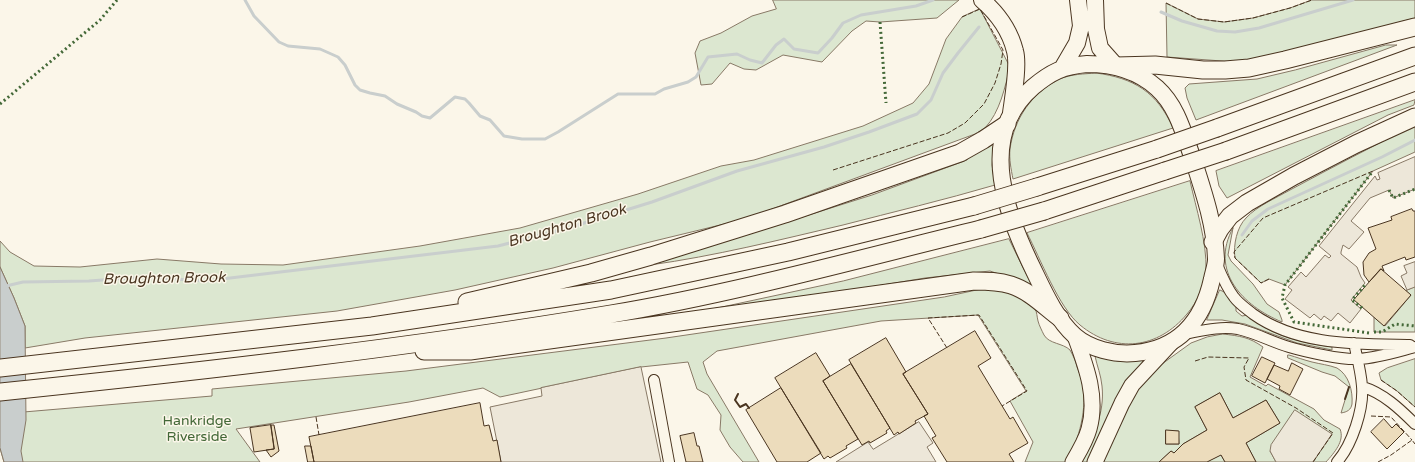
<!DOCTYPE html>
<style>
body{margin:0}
canvas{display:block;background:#fbf6e9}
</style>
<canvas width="1415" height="462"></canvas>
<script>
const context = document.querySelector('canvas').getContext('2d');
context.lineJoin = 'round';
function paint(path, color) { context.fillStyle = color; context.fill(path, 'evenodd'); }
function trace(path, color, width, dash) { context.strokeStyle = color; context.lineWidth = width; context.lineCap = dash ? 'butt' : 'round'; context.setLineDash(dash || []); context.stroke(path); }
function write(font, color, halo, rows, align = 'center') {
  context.font = font + ' "Varela Round",sans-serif'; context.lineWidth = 3; context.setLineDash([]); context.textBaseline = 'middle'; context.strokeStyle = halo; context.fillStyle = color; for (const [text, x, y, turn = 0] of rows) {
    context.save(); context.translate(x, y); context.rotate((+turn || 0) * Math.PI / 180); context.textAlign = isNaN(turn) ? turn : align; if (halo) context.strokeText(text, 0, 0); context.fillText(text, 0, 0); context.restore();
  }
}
const green = new Path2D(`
 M773,0h186l-22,18 -57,4 -14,-1 -14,10 -30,31 -39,-7 -27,15 -12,-1 -14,-6 -18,21 -11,1 -6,-32 5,-12 21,-8 31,-17 24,-7z
 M1312,0h103v18l-140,38 -39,6 -69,-5 -1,-54 32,16 26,3 29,-4 37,-10z
 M980,9l30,58c-5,20 -10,45 -25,61 -2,2 -7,4 -10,6l-230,85 -95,23 -97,26 -98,22 -118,21 -252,27 -60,10v-22l-11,-28 -14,-31v-26l10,11 24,14 46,1 77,-8 64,5 62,1 137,-19 100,-18 118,-34 83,-28 33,-6 109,-34 50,-23 16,-19 17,-45 16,-22z
 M1386,45h11l-201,75 -9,-22 -2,-10 4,-4 68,-5 38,-9z
 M1096,73c38,5 61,19 77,55l-160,51c-2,-10 -4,-20 -3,-30 4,-30 22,-57 50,-70 11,-5 24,-5 36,-6z
 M1415,100l-1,5 -26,10 -161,83 -8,-12 -3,-15z
 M1415,125v27l-42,19 -88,114 -16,-6 -8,4 -26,-25c-2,-13 2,-31 11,-40 11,-12 30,-20 44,-28 41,-22 83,-44 125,-65z
 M994,144l-2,21 3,20c-51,15 -102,27 -152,40 -64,15 -128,31 -193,40l222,-70 95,-35 1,-2z
 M1190,181c6,27 17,61 16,89 -1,16 -9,32 -19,44 -29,35 -72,40 -107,11 -21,-17 -40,-67 -53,-92z
 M1233,228l-5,27 3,6 22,23 14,20 12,8 3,8v2c-39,-16 -73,-51 -49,-94z
 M1009,239l25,51 -9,-7 -35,-12 -65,7 -79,13 -138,19 135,-29z
 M1415,287v45h-41v-15l11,9 26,-31 -5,-4z
 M986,288c14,-1 40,9 49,21 2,3 2,8 3,12 1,4 4,10 6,14 5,9 19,8 26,15 3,5 6,12 7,17 2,5 4,10 5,15 6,26 -3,57 -15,80h-42l8,-20 -23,-41 16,-10 -48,-76 -97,6 -164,30 -14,11 4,12 52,88h-16l-13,-15 -10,-17 1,-15 -13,-20 -11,-6 -9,-27 -47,5 -141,30 -17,-9 -74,14 -173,27 24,33h-256l-4,-14v-34l212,-18v-7l194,-18 260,-33 278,-41z
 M1220,290l4,2 12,13v6l6,5 6,-1c6,4 12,10 18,13 20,11 44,16 66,19v3l-35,-7 -52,-19 -23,-4h-15z
 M1223,334c17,2 26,3 40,13l-13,30 16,9 2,-2 46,25 10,11 16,9c5,12 -6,24 -14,33h-13l19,-28 -62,17 6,11h-20l-10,-19 34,-20 -14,-23 -33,18 -13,-25 -25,14 12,23 -24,14 -9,9 -3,-2 -12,11h-58l35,-72 12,-16 43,-31 16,-6zM1166,431h12l1,13h-13z
 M1288,355h1c7,2 15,5 23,7 8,2 17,3 25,6 12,7 16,23 15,36 -1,6 -5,8 -11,9l8,-26 -14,-11 -13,-4 -34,-14z
 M1095,356l23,5 24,-1 1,3 -54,99h-8c12,-24 24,-49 21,-76 -1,-11 -5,-20 -7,-30z
 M1415,359v48l-18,-16 -16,-11 -2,-7 8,-5z
 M1221,455l4,7h-18z`);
paint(green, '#dce7d0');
trace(green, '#887966', 1);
const parking = new Path2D(`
 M1415,157v32l-22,9 -4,-8 -19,8 -19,23 13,11 -15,17 -6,-4 -2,7v2l16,13 4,10 4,6 -14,17 10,9 -11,14 -12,-10 -7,8 -7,-5 -3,4 -7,-6 -4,4 -25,-19 7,-9 -4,-3 13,-15 5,5 19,-22 4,3 2,-2 -12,-10 56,-70 2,4 3,-1 -2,-6z
 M1415,262v25l-8,3 -6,-14 6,-3 -3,-7z
 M641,367l20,95h-160l-11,-55 52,-11 -1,-8z
 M1295,410l37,24 -19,28h-37l-6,-11 1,-6z
 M919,422l14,21 -6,4 9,15h-100l32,-20 5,7z`);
paint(parking, '#ede7d9');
trace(parking, '#887966', 1);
const water = new Path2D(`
 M0,267l14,31 11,28 1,94 -5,31 2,11h-19l-4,-14z`);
paint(water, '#c9cecd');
trace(water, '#887966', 1);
trace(new Path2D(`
 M245,0l9,16 25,26 9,4 32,3 18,8 7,8 10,20 5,5 10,3 15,3 12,8 19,8 6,4 8,2 25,-21 10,2 4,4 11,13 10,4 14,16 18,3h23l13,-7 60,-38h37l9,-5 24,-7 8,-5 12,-20 29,-3 13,6 12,3 14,-18 8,-6 10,10 24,4 14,-15 11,-15 18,-8 55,-9 17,-6
 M1161,12l21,9 35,10 18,1 24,-4 94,-28
 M1242,235l10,-14 16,-12 114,-52 33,-17
 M6,286l17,-4 66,-1 55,-4 61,4 293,-35 70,-18 84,-26 85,-31 87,-24 45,-15 48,-18 14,-14 12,-27 15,-20 21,-26`), '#c9cecd', 3);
const building = new Path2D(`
 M1412,209l1,2h2v46l-9,3 -1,-3 -23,9 2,5 -3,-2 -12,13 -5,-7 -1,-13 6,-9 7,-4 -8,-21 24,-8 -1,-3z
 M1381,269l30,26 -27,31 -30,-26z
 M975,331l16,27 -13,8 32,53 3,-2 15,26 -19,11 5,8h-67l-15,-24 4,-2 -12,-20 4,-2 -25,-40z
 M886,338l20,34 -3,2 25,40 -13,7 1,2 -17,11 -1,-2 -4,3 -45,-75z
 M816,353l14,23 -7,5 35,58 -12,7 1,2 -17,10 -2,-2 -4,3 -49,-81z
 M1262,357l13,6 -10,20 -13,-7z
 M1292,363l11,6 -13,26 -11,-6 1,-3 -13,-7 7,-14 14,6z
 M851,364l39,64 -4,3 1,2 -17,10 -1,-2 -7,4 -39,-64z
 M781,388l40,65 -14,9h-30l-31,-52z
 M1220,393l13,25 33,-18 14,23 -34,20 10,19h-31l-4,-7 -14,7h-48l12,-11 3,2 9,-9 24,-14 -12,-23z
 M480,403l4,23 5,-1 4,16 4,-1 4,22h-187l-5,-25z
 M1384,419l8,9 4,-4 8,8 -17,17 -16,-17z
 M271,425l3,24 -20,3 -4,-24z
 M271,425h3l5,26 -8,6 -5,-7 8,-1z
 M1166,430l13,1v13h-13z
 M694,433l3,13h2l4,16h-17l-6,-26z
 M305,446h6l3,16h-6z`);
paint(building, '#ecdcbc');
trace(building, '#4a3520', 1);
const minor = new Path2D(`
 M1216,262c5,12 10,25 18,35 5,7 13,12 19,17 45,32 104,30 157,31
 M1183,334c18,-3 36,-8 55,-5 18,4 34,13 51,18 17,5 53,13 69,12 20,-1 38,-7 57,-12
 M654,380l15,82
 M1363,387c20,6 37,22 52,37
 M1337,462c15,-17 27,-53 25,-76 -1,-14 -5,-29 -8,-43`);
const primary = new Path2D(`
 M1073,462c6,-10 13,-22 16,-33 9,-32 -3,-63 -14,-93
 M1095,462l27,-59 10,-18 40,-43`);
const trunk = new Path2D(`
 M982,0c15,13 28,31 33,51 4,14 -2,47 -4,62
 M1095,0l1,29 4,19 16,18
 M1087,64c25,0 50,6 70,24 21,19 27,47 37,74 10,31 21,64 22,97 0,7 -3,14 -4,20 -9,41 -33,70 -77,74 -20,2 -45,-4 -60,-17 -17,-15 -29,-40 -39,-61 -28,-57 -62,-137 -3,-188 18,-15 30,-21 54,-23z
 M1063,67l14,-24 4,-17 -3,-26`);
const motorway = new Path2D(`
 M1116,66l39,-1 48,5h22l24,-2 36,-8 130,-33
 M1217,128l198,-72
 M1226,151l189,-69
 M1037,187l120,-38
 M1044,211l121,-40
 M1213,242l7,-13 10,-13 17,-13 47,-27 62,-32 59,-27
 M467,302l124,-29 60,-17 134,-42 175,-61 23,-13 24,-16
 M424,351h46l504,-70c13,0 25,0 37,4 19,6 34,22 49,33
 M0,368l372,-42 239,-36 177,-38 186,-46
 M0,392c204,-21 408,-44 611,-78 125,-21 247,-55 370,-85`);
trace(minor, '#4a3520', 12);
trace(primary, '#4a3520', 17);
trace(trunk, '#4a3520', 18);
trace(motorway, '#4a3520', 19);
trace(minor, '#fbf6e9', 10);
trace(primary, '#fbf6e9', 15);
trace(trunk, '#fbf6e9', 16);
trace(motorway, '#fbf6e9', 17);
const motorwayBridge = new Path2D(`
 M1157,149l60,-21
 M1165,171l61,-20
 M974,206l63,-19
 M981,229l63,-18`);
trace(motorwayBridge, '#4a3520', 19, []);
trace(motorwayBridge, '#fbf6e9', 17);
trace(new Path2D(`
 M880,22l6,81
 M0,104l100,-84 17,-20
 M1389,190l4,8 22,-9
 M1362,308l-10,-8 14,-16
 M1374,332h8l13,-8 20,2
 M1369,333l-75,-11 -12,-24 3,-13 88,-114`), '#436837', 3, [2, 3]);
trace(new Path2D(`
 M1166,3l32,16 26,3 29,-4 37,-10 22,-8
 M833,170l115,-37 17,-10 19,-19 11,-21 6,-19 2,-14 -23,-41 -18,8
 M1269,279l-8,4 -26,-25 -1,-6 29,-34 110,-47
 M947,348l-19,-30 51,-3 48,76 -25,15
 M1195,361l13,-4 41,1 -5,9 2,13 50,28 37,25 -20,29
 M1381,380l16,11 18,16
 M1371,416l20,1 21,23
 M316,417l3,18
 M1378,462l13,-7 21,-15 3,4`), '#4a3520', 1, [5, 2]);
trace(new Path2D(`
 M738,394l-3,6 5,7 6,-3 3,4
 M1345,399l4,-12`), '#4a3520', 2);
write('14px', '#436837', '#fbf6e9', [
 ["Hankridge",197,421],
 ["Riverside",197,437]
]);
write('italic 15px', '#4a3520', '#fbf6e9', [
 ["Broughton Brook",567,226,-16],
 ["Broughton Brook",164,279,-1]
]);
</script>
